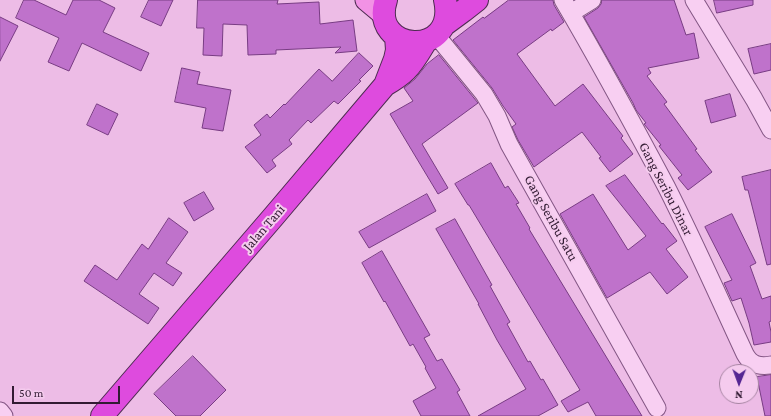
<!DOCTYPE html>
<style>
body{margin:0}
#map{position:relative;width:771px;height:416px;overflow:hidden;background:#edbce6;font-family:"Crimson Pro",serif}
canvas{display:block}
.north{position:absolute;left:719px;top:364px;width:40px;height:40px;box-sizing:border-box;background:#f5cbee;border:1px solid #a785a3;border-radius:50%;rotate:181deg;font-size:11px;font-weight:700;line-height:16px;text-align:center;color:#321b33}
.north::after{content:'';display:block;margin:auto;width:14px;height:18px;background:#552693;clip-path:polygon(50% 0,100% 100%,50% 72%,0 100%)}
.scale{position:absolute;left:12px;top:386px;width:108px;height:18px;box-sizing:border-box;border:2px solid #321b33;border-top:0;padding-left:5px;font-size:12px;line-height:14px;white-space:nowrap;color:#321b33;-webkit-text-stroke:3px #f5cbee;paint-order:stroke}
</style>
<div id="map">
<canvas width="771" height="416"></canvas>
<div class="north">N</div>
<div class="scale">50 m</div>
</div>
<script>
const context = document.querySelector('canvas').getContext('2d');
context.lineJoin = 'round';
function paint(path, color) { context.fillStyle = color; context.fill(path, 'evenodd'); }
function trace(path, color, width, dash) { context.strokeStyle = color; context.lineWidth = width; context.lineCap = dash ? 'butt' : 'round'; context.setLineDash(dash || []); context.stroke(path); }
function write(font, color, halo, rows, align = 'center') {
  context.font = font + ' "Crimson Pro",serif'; context.lineWidth = 4; context.setLineDash([]); context.textBaseline = 'middle'; context.strokeStyle = halo; context.fillStyle = color; for (const [text, x, y, turn = 0] of rows) {
    context.save(); context.translate(x, y); context.rotate((+turn || 0) * Math.PI / 180); context.textAlign = isNaN(turn) ? turn : align; if (halo) context.strokeText(text, 0, 0); context.fillText(text, 0, 0); context.restore();
  }
}
const building = new Path2D(`
 M24,0h10l32,15 7,-15h26l16,8 -12,24 46,21 -8,18 -59,-28 -13,28 -21,-9 11,-24 -43,-20z
 M149,0h24l-12,26 -20,-9z
 M198,0h80l-1,4 42,-2 1,22 33,-4 4,31 -22,2 6,-6 -65,3v4l-28,1 -1,-30 -24,-1 -1,32 -19,-1 1,-27h-7z
 M509,0h44l1,5 10,17 -12,9 -1,-2 -34,25 38,52 28,-22 40,52 -2,2 12,16 -23,18 -11,-14 2,-1 -19,-25 -48,35 -16,-27 -6,-13 4,-3 -13,-18 -11,-18 -39,-48 30,-23 1,1z
 M602,0h72l12,35 8,-2 5,25 -51,10 3,5 -4,3 20,26 -3,2 33,45 -2,1 17,22 -24,18 -10,-12 4,-3 -23,-29 2,-1 -17,-21 2,-1 -10,-13 -3,-7 -49,-86 14,-9 3,-4z
 M714,0h39v5l-36,8z
 M0,17l18,9 -18,35z
 M771,44v26l-17,4 -6,-25z
 M359,53l14,13 -14,14 2,1 -23,23 -4,-3 -23,22 -3,-3 -19,20 3,4 -20,16 4,6 -9,7 -22,-26 16,-12 -7,-10 13,-11 3,4 14,-14 1,1 34,-36 13,12z
 M439,55l39,48 -56,41 26,44 -10,6 -48,-80 23,-13 -9,-13 11,-9 12,-15z
 M182,68l18,4 -3,12 34,6 -8,41 -21,-3 4,-20 -31,-6z
 M730,94l6,22 -25,7 -6,-22z
 M97,104l21,10 -10,21 -21,-10z
 M491,163l14,25 3,-2 11,17 -3,1 14,24 -1,1 113,187h-46l-8,-14 -20,10 -7,-11 19,-11 -111,-185h-1l-13,-21z
 M771,170v94l-4,1 -19,-75h-3l-3,-13z
 M625,175l37,49 1,-1 14,18 -11,8 22,28 -21,17 -17,-22 -43,26 -47,-84 33,-20 35,56 18,-14 -40,-50z
 M204,192l10,17 -20,12 -10,-18z
 M427,194l9,17 -67,37 -10,-16z
 M732,214l24,49 -6,3 12,33 9,-3v25l-2,1 2,10v10l-17,3 -5,-22 -8,-25 -9,3 -8,-18 8,-3 -27,-53z
 M169,218l19,14 -22,31 16,10 -9,13 -19,-13 -15,21 20,14 -11,16 -64,-43 11,-16 22,15 25,-36 6,5z
 M455,219l37,66 -2,1 20,36 -3,2 21,38 2,-1 11,19 2,-1 15,26 -20,11h-60l48,-27 -29,-49 -19,-36h1l-43,-75z
 M382,251l48,84 -6,3 13,23 5,-2 18,31 -3,2 13,24h-49l-8,-15 23,-13 -11,-20 1,-1 -13,-23 -3,2 -25,-45 -1,1 -22,-39z
 M193,356l33,34 -26,26h-24l-22,-22z
 M771,375v41h-6l-8,-39z`);
paint(building, '#bf72cb');
trace(building, '#783c83', 1);
const minor = new Path2D(`
 M563,0c36,61 70,124 103,186 28,55 53,112 79,168 6,11 14,13 26,11
 M694,0l60,99 17,31
 M571,13l21,-13
 M436,35l48,59 13,22 12,28 148,264
 M0,411l4,5`);
const major = new Path2D(`
 M366,0l18,15`);
const highway = new Path2D(`
 M386,0c-17,53 72,59 59,0
 M444,25l19,-14 14,-11
 M385,85l10,-26 2,-9 -1,-14
 M102,416l172,-200 111,-131c7,-4 15,-9 21,-15 8,-8 14,-19 20,-29`);
trace(minor, '#835684', 19);
trace(major, '#4e2b51', 23);
trace(highway, '#4e2b51', 24);
trace(minor, '#f8cff2', 17);
trace(major, '#f292e5', 21);
trace(highway, '#de4bde', 22);
write('14px', '#321b33', '#f5cbee', [
 ["Gang Seribu Dinar",666,189,63],
 ["Gang Seribu Satu",551,218,61],
 ["Jalan Tani",264,228,-49]
]);
</script>
